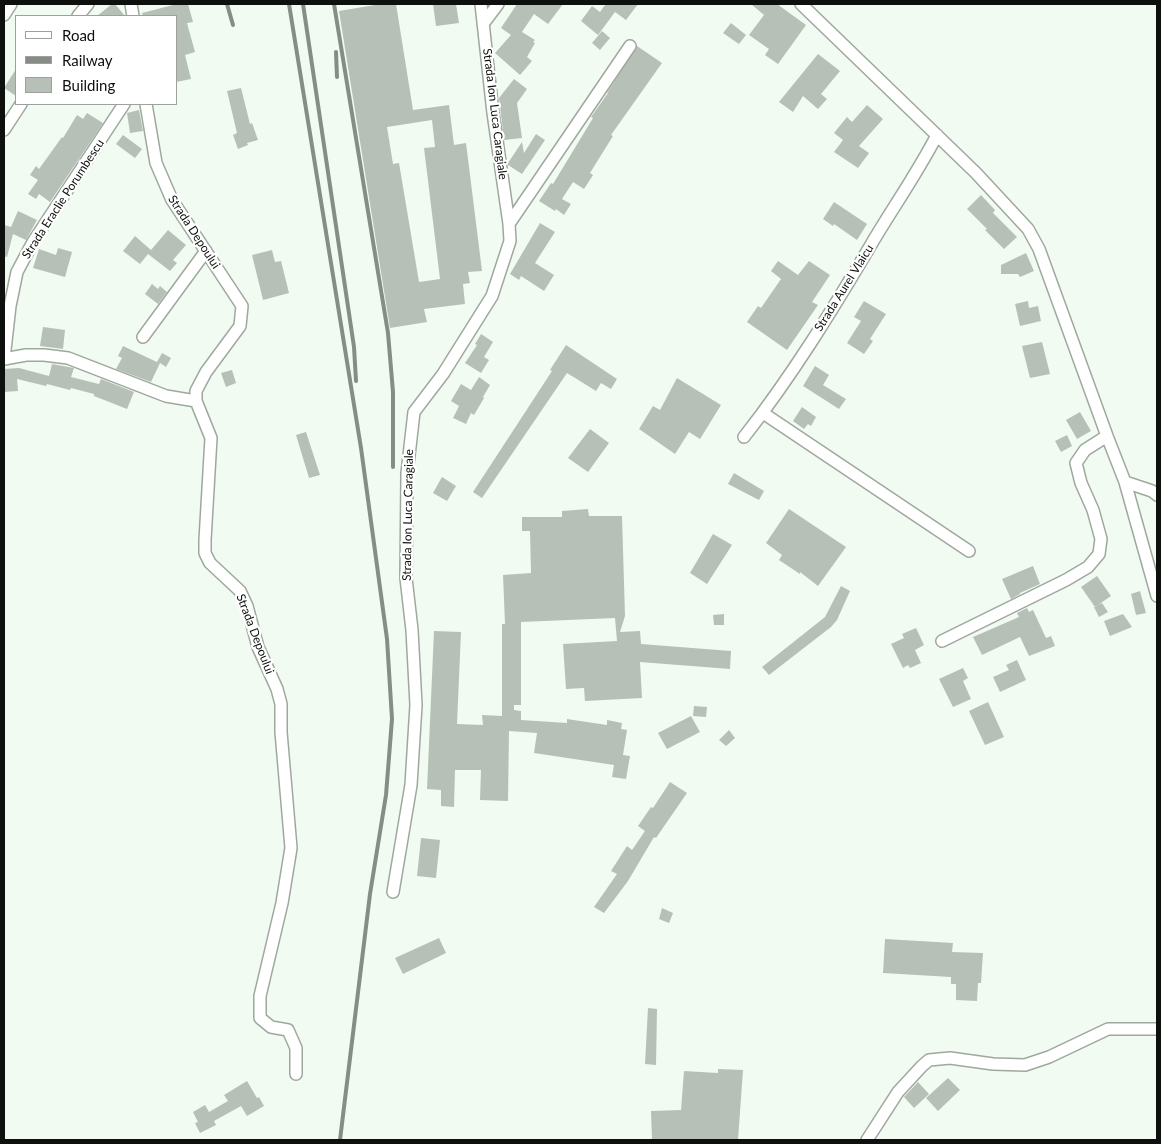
<!DOCTYPE html>
<style>
body{margin:0}
#map{position:relative;width:1161px;height:1144px;overflow:hidden;background:#f1fbf1;font-family:Lato,sans-serif}
canvas{display:block}
.frame{position:absolute;inset:0;border:5px solid #0d100d;pointer-events:none}
.legend{position:absolute;left:15px;top:15px;width:162px;height:90px;box-sizing:border-box;background:#fff;border:1px solid #9e9f9e;margin:0;padding:6px 9px;list-style:none;font-size:15px;color:#0d100d}
.legend li{display:flex;align-items:center;gap:10px;height:25px}
.legend b{width:25px;border:1px solid #9e9f9e}
</style>
<div id="map">
<canvas width="1161" height="1144"></canvas>
<div class="frame"></div>
<ul class="legend">
<li><b style="height:6px;background:#fff"></b>Road</li>
<li><b style="height:6px;background:#868d86"></b>Railway</li>
<li><b style="height:14px;background:#b6c0b7"></b>Building</li>
</ul>
</div>
<script>
const context = document.querySelector('canvas').getContext('2d');
context.lineJoin = 'round';
function paint(path, color) { context.fillStyle = color; context.fill(path, 'evenodd'); }
function trace(path, color, width, dash) { context.strokeStyle = color; context.lineWidth = width; context.lineCap = dash ? 'butt' : 'round'; context.setLineDash(dash || []); context.stroke(path); }
function write(font, color, halo, rows, align = 'center') {
  context.font = font + ' Lato,sans-serif'; context.lineWidth = 4.5; context.setLineDash([]); context.textBaseline = 'middle'; context.strokeStyle = halo; context.fillStyle = color; for (const [text, x, y, turn = 0] of rows) {
    context.save(); context.translate(x, y); context.rotate((+turn || 0) * Math.PI / 180); context.textAlign = isNaN(turn) ? turn : align; if (halo) context.strokeText(text, 0, 0); context.fillText(text, 0, 0); context.restore();
  }
}
paint(new Path2D(`
 M112,4h3l10,12h-28z
 M177,4h11l5,18 -6,1 8,29 -10,3 6,24 -15,3v-66h-33l-1,-3z
 M381,4h15l17,106 36,-5 5,40 12,-2 16,128 -14,1 2,11 -7,1 2,20 -41,5 3,13 -37,6 -51,-317zM432,120l3,27 -11,1 16,131 -21,3 -20,-119 -6,1 -6,-37z
 M433,4h23l3,19 -23,3z
 M517,4h46l-15,20 -14,-10 -12,18 13,8 -2,2 2,1 -8,14 5,4 -12,14 -25,-22 16,-18 -10,-7z
 M603,4h35l-12,16 -11,-8 -17,23 -17,-14 11,-15 8,6 5,-7z
 M751,4h26l29,21 -28,39 -13,-9 4,-6 -20,-14 15,-20z
 M731,23l15,12 -7,9 -16,-11z
 M602,31l8,7 -10,12 -8,-7z
 M637,46l25,17 -51,72 2,1 -23,37 3,2 -9,14 -11,-7 -11,17 9,5 -7,11 -8,-6 -1,2 -16,-10 12,-18 2,1 40,-66 -2,-1 17,-24h-1z
 M818,54l22,17 -19,23 6,5 -9,10 -15,-13 -10,16 -14,-10z
 M16,69v27l-12,-8z
 M514,79l13,10 -10,14 5,35 -18,2 -5,-42z
 M241,88l9,36 2,-1 6,17 -11,3 1,2 -10,4 -5,-14 4,-2 -10,-42z
 M867,105l16,14 -24,27 10,7 -11,15 -24,-16 9,-12 -9,-7 13,-16 5,5z
 M139,110l4,21 -13,2 -3,-20z
 M87,113l16,10 -53,79 -11,-8 -3,5 -8,-5 10,-14 -8,-5 6,-9 3,3 23,-32 1,1 14,-23 6,4z
 M536,134l9,6 -23,34 -14,-9v-2l14,-21 2,11z
 M123,135l19,14 -7,9 -19,-14z
 M981,195l14,15 -2,3 24,24 -13,12 -19,-19 2,-1 -20,-20z
 M834,202l33,22 -10,16 -23,-16 -1,2 -10,-7z
 M18,211l19,9 -11,20 -13,-6 -6,23 -3,-1v-31l7,2z
 M540,223l15,9 -20,31 19,12 -10,16 -23,-15 -2,4 -9,-6z
 M168,230l18,15 -13,15 4,3 -7,8 -22,-17 -8,10 -17,-13 12,-15 16,14z
 M58,248l14,4 -7,25 -32,-9 6,-19 17,6z
 M272,250l3,12 6,-1 8,32 -26,7 -11,-45z
 M1026,253l8,18 -14,6 -2,-3h-17v-9z
 M778,261l20,14 11,-14 21,14 -18,27 6,3 -31,45 -40,-28 11,-16 3,2 20,-29 -10,-8z
 M152,284l6,5 2,-3 7,6 -9,12 -13,-10z
 M864,301l22,13 -16,25 3,2 -9,13 -17,-11 14,-22 -7,-4z
 M1028,301l1,7 9,-2 3,15 -21,5 -5,-22z
 M43,327l22,3 -2,19 -23,-3z
 M481,334l12,8 -9,15 5,3 -8,13 -16,-10 12,-18 -2,-1z
 M1042,342l8,32 -20,4 -8,-32z
 M566,345l51,34 -6,10 -10,-6 -5,8 -29,-18 -85,125 -9,-6 79,-121 -2,-1z
 M123,346l36,17 -2,-1 5,-9 9,5 -5,9 -6,-4 -9,19 -35,-13 6,-11 -4,-2z
 M52,364l22,4 -3,9 28,7 2,-5 33,13 -7,17 -33,-13v-2l-23,-6 -1,2 -23,-6 -1,2 -29,-7 1,12 -14,1v-23l15,-1 30,8z
 M815,366l14,9 -6,10 23,14 -7,10 -36,-23z
 M232,370l4,13 -10,4 -5,-14z
 M479,377l11,8 -7,12 1,1 -10,17 -3,-2 -5,11 -13,-6 6,-12 -8,-5 10,-17 10,6z
 M677,378l44,27 -21,34 -11,-7 -14,22 -36,-25 14,-23 7,4z
 M802,407l14,10 -5,9 -3,-2 -4,5 -11,-8z
 M1080,412l11,19 -14,8 -11,-19z
 M590,429l19,14 -21,29 -20,-14z
 M306,432l14,43 -11,3 -13,-43z
 M1067,435l5,11 -11,6 -6,-11z
 M734,473l30,18 -5,9 -31,-16z
 M442,477l14,9 -9,15 -14,-8z
 M588,509l1,7h33l3,100 -5,16 20,-1 1,13 90,7 -1,18 -90,-7 2,36 -57,3 -1,-13 -18,1 -3,-45 54,-3 -2,-23 -94,4v83h-7v5l7,1v9l46,3v-4l40,6v-5l15,3 -1,6 6,1 -4,25 7,1 -4,23 -14,-2 2,-12 -80,-12 3,-20 -28,-2 -1,70 -28,-1 1,-30h-26l-1,37 -13,-1v-16l-14,-1 7,-158 27,1 -4,92 26,1 -1,-10 20,1v-92h3l-2,-49 28,-2 -1,-42h-8v-14h40v-6z
 M789,509l57,38 -28,39 -18,-14v2l-21,-14 3,-5 -16,-12z
 M713,534l19,11 -25,39 -17,-11z
 M1033,566l7,18 -20,9v1l-9,5 -9,-20z
 M1097,576l14,20 -16,11 -14,-20z
 M841,586l9,5 -13,29 -6,7 -62,48 -7,-8 63,-50z
 M1140,591l6,22 -10,2 -5,-21z
 M1102,603l6,9 -9,5 -5,-10z
 M1027,608l2,4 4,-2 13,28 5,-2 4,10 -26,10 -9,-19 -38,18 -9,-18 46,-20 -2,-4z
 M724,614v11h-10l-1,-10z
 M1123,614l9,13 -22,9 -6,-15z
 M916,628l8,17 -9,5 6,13 -11,5 -2,-3 -5,3 -12,-24 13,-6 -2,-4z
 M1017,660l9,20 -26,12 -7,-15 16,-7 -3,-5z
 M963,668l5,10 -5,3 8,18 -18,8 -14,-28z
 M988,702l16,35 -19,8 -16,-34z
 M694,706l13,1 -1,10 -13,-1z
 M691,716l9,16 -33,17 -9,-16z
 M729,730l6,8 -9,8 -7,-6z
 M670,782l17,11 -31,45 -2,-1 -26,44 -24,32 -10,-6 23,-33 -6,-3 16,-25 5,4 13,-19 -7,-5 13,-19 2,1z
 M421,838l19,2 -4,38 -19,-2z
 M662,908l11,5 -4,10 -10,-4z
 M439,938l7,15 -43,21 -8,-16z
 M885,939l68,4 -1,9 31,1 -2,30h-3l-1,18 -21,-1v-16h-5v-7l-68,-4z
 M648,1008l9,1 -1,56 -11,-1z
 M718,1069l25,1 -5,70h-86l-1,-29 30,-1 3,-39 34,2z
 M948,1078l12,12 -22,21 -12,-13z
 M247,1081l10,17 2,-1 5,9 -17,10 -6,-10 -27,15 2,4 -16,8 -5,-10 3,-1 -5,-10 12,-7 4,7 19,-11 -4,-6z
 M918,1082l11,12 -15,14 -10,-11z`), '#b6c0b7');
const minor = new Path2D(`
 M131,4l2,12
 M801,4l175,169 52,56 11,20 68,187 18,46 32,114
 M4,15l7,-11
 M78,16l10,-12
 M483,24l15,-20
 M146,104l10,59 16,37 70,106 -2,20 -34,46 -10,19v10l15,37 -6,102v13l5,10 30,28 7,15 11,41 19,42 4,15v28l10,116 -9,55 -22,93v22l11,9 17,3 8,18v26
 M4,130l17,-26
 M509,224l121,-178
 M143,337l63,-86
 M4,359l6,-53 7,-34 16,-30 91,-138
 M4,359l22,-4h18l24,3 98,38 30,5
 M763,413l206,138
 M744,437c48,-61 89,-128 128,-194 22,-37 46,-71 65,-108
 M1125,482l27,9 5,4
 M942,641l124,-61 22,-13 11,-13 2,-15 -8,-29 -12,-27 -5,-20 9,-13 22,-14
 M393,892l18,-107 5,-80 -4,-75 -6,-52 1,-105 7,-61 29,-38 49,-78 18,-55 -1,-17 -16,-111 -12,-109
 M867,1140l31,-48 24,-26 7,-6 21,-2 43,6 32,1 24,-8 59,-28h49`);
trace(minor, '#9fa89f', 14);
trace(minor, '#fff', 11);
trace(new Path2D(`
 M227,4l6,21
 M289,4l72,444 26,191 5,80 -6,76 -16,99 -30,246
 M303,4l51,343 2,34
 M334,4l54,329 5,59v75
 M336,52l1,25`), '#868d86', 4);
write('12px', '#0d100d', '#fff', [
 ["Strada Ion Luca Caragiale",495,114,83],
 ["Strada Eraclie Porumbescu",63,199,-57],
 ["Strada Depoului",194,232,57],
 ["Strada Aurel Vlaicu",844,288,-58],
 ["Strada Ion Luca Caragiale",408,515,-89],
 ["Strada Depoului",255,634,69]
]);
</script>
